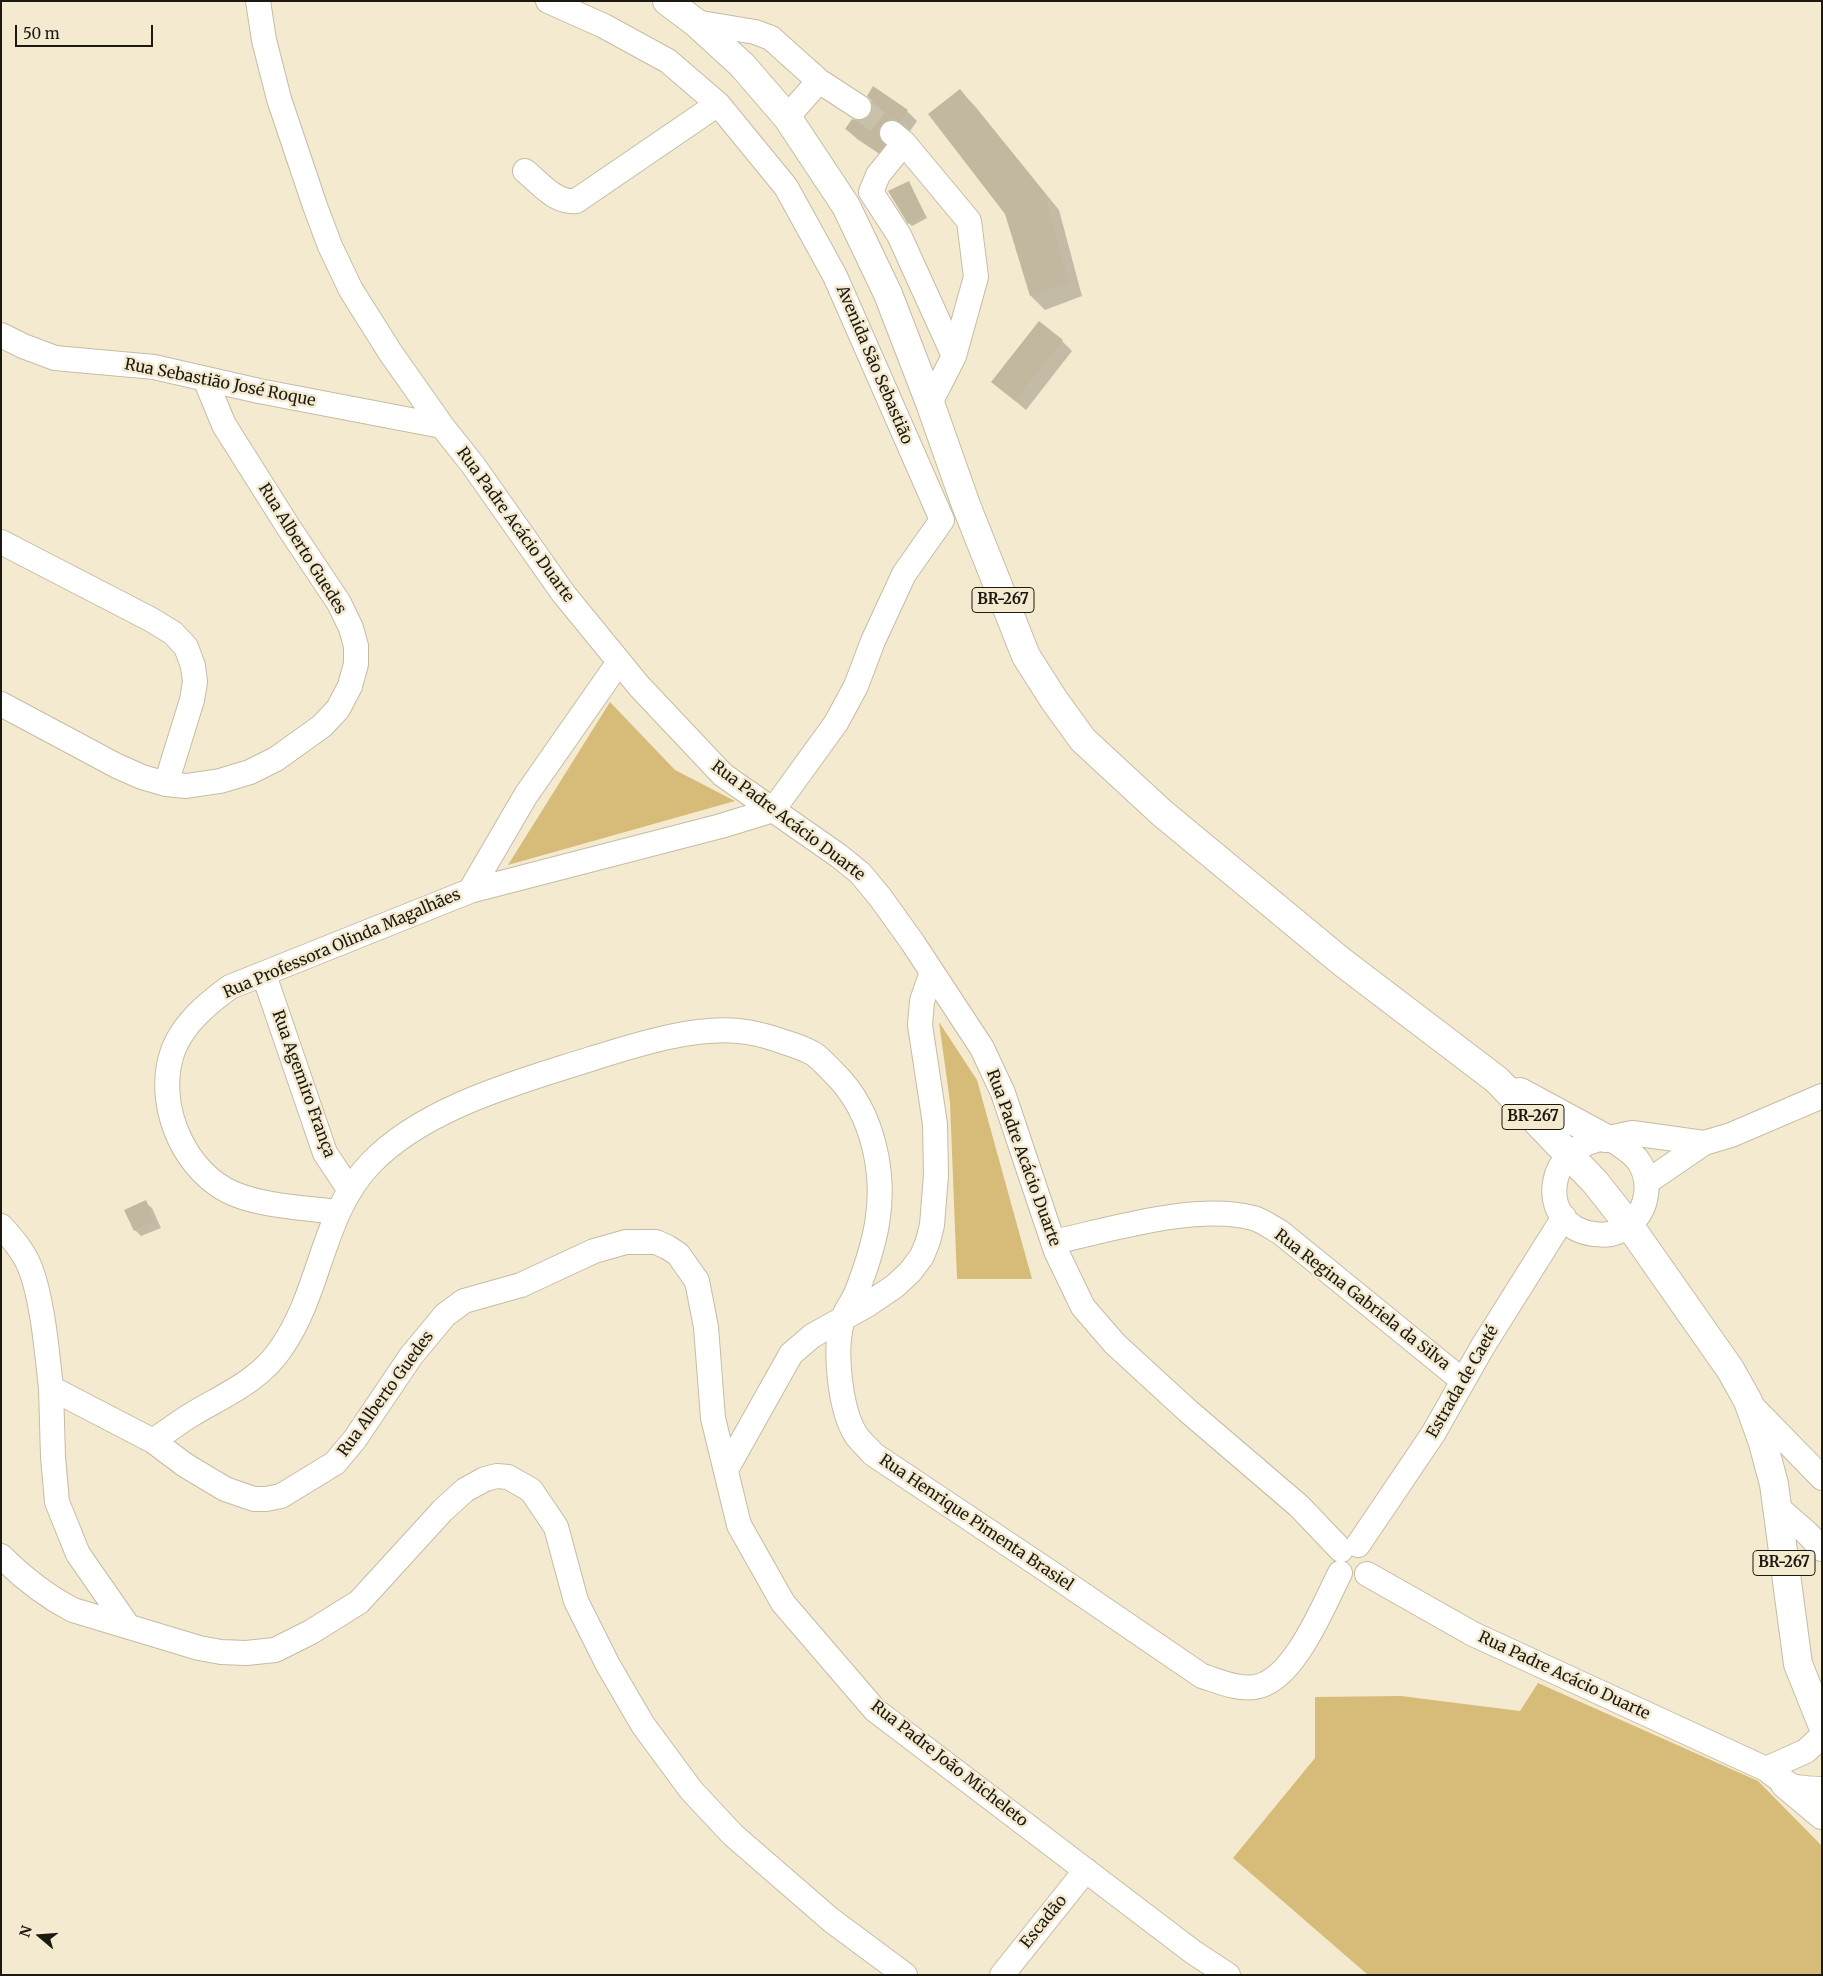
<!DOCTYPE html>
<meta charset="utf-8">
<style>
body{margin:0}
#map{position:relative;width:1823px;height:1976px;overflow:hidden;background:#f4ead0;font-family:Merriweather,serif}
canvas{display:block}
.frame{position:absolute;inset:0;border:2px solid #1c1910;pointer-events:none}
.north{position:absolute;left:15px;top:1911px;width:50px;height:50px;-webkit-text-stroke:4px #f4ead0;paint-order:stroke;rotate:288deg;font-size:14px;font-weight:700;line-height:20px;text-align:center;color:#1c1910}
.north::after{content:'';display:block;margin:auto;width:18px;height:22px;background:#1c1910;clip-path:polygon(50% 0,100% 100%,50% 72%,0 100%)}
.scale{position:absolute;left:15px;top:25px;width:138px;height:22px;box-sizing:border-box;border:2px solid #1c1910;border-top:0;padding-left:6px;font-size:15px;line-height:18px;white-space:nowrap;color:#1c1910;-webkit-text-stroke:4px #f4ead0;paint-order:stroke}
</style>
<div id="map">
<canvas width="1823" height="1976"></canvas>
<div class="frame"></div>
<div class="north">N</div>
<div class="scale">50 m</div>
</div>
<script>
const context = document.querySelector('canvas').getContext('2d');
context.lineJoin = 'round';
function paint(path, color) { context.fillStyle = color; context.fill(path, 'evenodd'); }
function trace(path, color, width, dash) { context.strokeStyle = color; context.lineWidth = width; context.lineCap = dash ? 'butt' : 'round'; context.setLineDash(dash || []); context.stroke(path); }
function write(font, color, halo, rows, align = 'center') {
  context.font = font + ' Merriweather,serif'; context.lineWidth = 5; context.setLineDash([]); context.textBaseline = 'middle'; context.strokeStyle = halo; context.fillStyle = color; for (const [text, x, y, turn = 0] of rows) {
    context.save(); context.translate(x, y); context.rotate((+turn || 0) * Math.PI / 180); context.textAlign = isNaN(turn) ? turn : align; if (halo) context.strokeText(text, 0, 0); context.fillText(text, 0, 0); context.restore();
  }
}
paint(new Path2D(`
 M610,702l65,68 60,31 -227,64z
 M939,1022l38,58 55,199h-75l-7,-177z
 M1538,1683l220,98 64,65v129h-454l-135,-117 82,-100v-61l86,-1 119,15z`), '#d7bc79');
paint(new Path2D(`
 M960,91l14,14 85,105 23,86 -37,14 -14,-14 -24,-83z
 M907,111l10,10 -7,10 -5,-2 -15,32 -33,-22 -11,-10 13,-7z
 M909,183l18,35 -15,8 -3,-3z
 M1062,341l10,10 -46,59 -33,-28z
 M145,1202l7,6 9,20 -20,8 -6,-6z`), '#0003');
paint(new Path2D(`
 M873,86l35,24 -8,12 -6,-3 -6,1 -7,5 -3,6 1,6 6,8 -6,7 -34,-23 7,-10 7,2 7,-2 4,-4 3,-8 -2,-7 -4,-4z
 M960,89l85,105 24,88 -39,14 -25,-82 -77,-100z
 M909,181l16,34 -17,9 -20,-33z
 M1039,321l24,19 -48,61 -24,-19z
 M146,1200l9,21 -21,10 -10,-21z`), '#c2b8a0');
trace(new Path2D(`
 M859,107l33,26`), '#c9c0aa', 24, [24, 12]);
const minor = new Path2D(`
 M258,1l6,39 15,59 36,107 15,40 21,44 39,62 52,74 31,39 90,128 76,93 84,89 116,81 21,17 20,24 33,46 69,105 21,45 53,158 27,56 32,37 73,67 111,95 42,44
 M695,22l60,10 16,6 48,43 40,26
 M787,117l32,-36
 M892,133l12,10 -26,32 -7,17 28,43 55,121 -24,47
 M904,143l65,78 7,56 -22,79
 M525,171c16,13 30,32 51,30l142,-97
 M1,335l22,11 32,12 99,9 105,24 183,35
 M1,542l149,77 23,14 13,14 7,19 2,16 -3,18 -26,84
 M1,704l116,62 25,11 24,7 20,2 34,-5 30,-9 26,-13 46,-33 16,-17 12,-23 6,-22v-18l-5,-18 -12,-25 -50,-75 -65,-103 -19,-46
 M470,891l56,-96 93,-133
 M264,975l61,178 24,36
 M1609,1138c10,6 20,12 28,21 15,20 12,49 -7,65 -10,9 -23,12 -36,10 -58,-7 -52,-91 15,-96z
 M1609,1138l23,-5 72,10
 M1647,1182l57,-39 27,-8 91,-39
 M338,1212c-32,-4 -83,-6 -112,-22 -46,-25 -72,-92 -52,-142 11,-26 34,-45 56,-61l240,-96 251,-65 52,-16 63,-87 20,-37 17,-45 31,-67 38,-54 -107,-244 -49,-89 -68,-83 -50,-43 -64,-35 -56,-25
 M1,1226c12,13 24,27 30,44 12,33 16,83 20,118l102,53 32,24 40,24 29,10h12l15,-3 54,-33 20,-24 56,-83 34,-41 19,-14 57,-16 73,-34 32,-9h30l11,5 11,7 19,27 9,46 7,91 26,107 44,78 92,107 318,242 35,23
 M1053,1242c57,-12 143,-39 200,-24 9,2 19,10 27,14l183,149
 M51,1388l2,69 4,45 21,52 50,72
 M1750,1404l72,74
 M153,1441c13,-9 25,-18 38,-26 33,-20 69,-34 91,-68 39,-56 40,-134 89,-184 48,-50 130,-76 194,-96 53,-16 127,-44 182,-35 13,2 26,6 37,10 10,3 21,7 30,12 7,5 13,12 19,18 22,21 35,47 42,78 12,52 0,95 -19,144 -4,9 -12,18 -14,28 -8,29 -2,88 14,113 5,7 12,13 17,19l181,121 148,101c16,5 37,14 53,11 39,-6 68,-81 85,-114
 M726,1470l65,-116 21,-18 55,-31 28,-19 15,-14 12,-16 6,-15 4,-16 4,-50 -1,-51 -15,-99 2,-24 10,-29
 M1776,1506l31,27 15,16
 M1358,1545l75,-111 50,-88 81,-129
 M1,1556c21,21 45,40 72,54l126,38 22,4 25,1 29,-3 36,-18 48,-30 84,-92 22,-20 20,-11 12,-3 11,1 23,13 25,37 20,74 32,64 35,60 48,65 42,45 98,85 74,55
 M1367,1574l106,60 293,135c23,19 26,19 56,20
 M1766,1769l40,-18 16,-15
 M1002,1975l84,-105`);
const highway = new Path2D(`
 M667,1l28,21 47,43 45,52 59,89 42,88 42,109 36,102 60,151 28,44 29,40 79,73 180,149 155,118 98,102 34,43 101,144 18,32 15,42 11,41 24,180 24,60
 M1520,1092l85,46
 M1785,1784l37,31`);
trace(minor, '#c6bca4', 26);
trace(highway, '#c6bca4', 30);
trace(minor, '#fff', 24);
trace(highway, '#fff', 28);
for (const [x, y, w] of [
 [1003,600,62],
 [1533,1117,62],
 [1784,1563,62]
]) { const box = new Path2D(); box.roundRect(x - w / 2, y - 12.5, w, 25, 4); context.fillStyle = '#f4ead0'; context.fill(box); trace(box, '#1c1910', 1); }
write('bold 15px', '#1c1910', null, [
 ["BR-267",1003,600],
 ["BR-267",1533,1117],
 ["BR-267",1784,1563]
]);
write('16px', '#1c1910', '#f4ead0', [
 ["Avenida São Sebastião",874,365,67],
 ["Rua Sebastião José Roque",220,383,11],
 ["Rua Padre Acácio Duarte",515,525,54],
 ["Rua Alberto Guedes",302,549,58],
 ["Rua Padre Acácio Duarte",788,821,37],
 ["Rua Professora Olinda Magalhães",342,944,-23],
 ["Rua Agemiro França",303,1084,70],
 ["Rua Padre Acácio Duarte",1023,1158,70],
 ["Rua Regina Gabriela da Silva",1362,1300,38],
 ["Estrada de Caeté",1463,1382,-60],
 ["Rua Alberto Guedes",386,1394,-54],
 ["Rua Henrique Pimenta Brasiel",976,1523,34],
 ["Rua Padre Acácio Duarte",1564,1676,25],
 ["Rua Padre João Micheleto",949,1764,38],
 ["Escadão",1044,1922,-51]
]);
</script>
